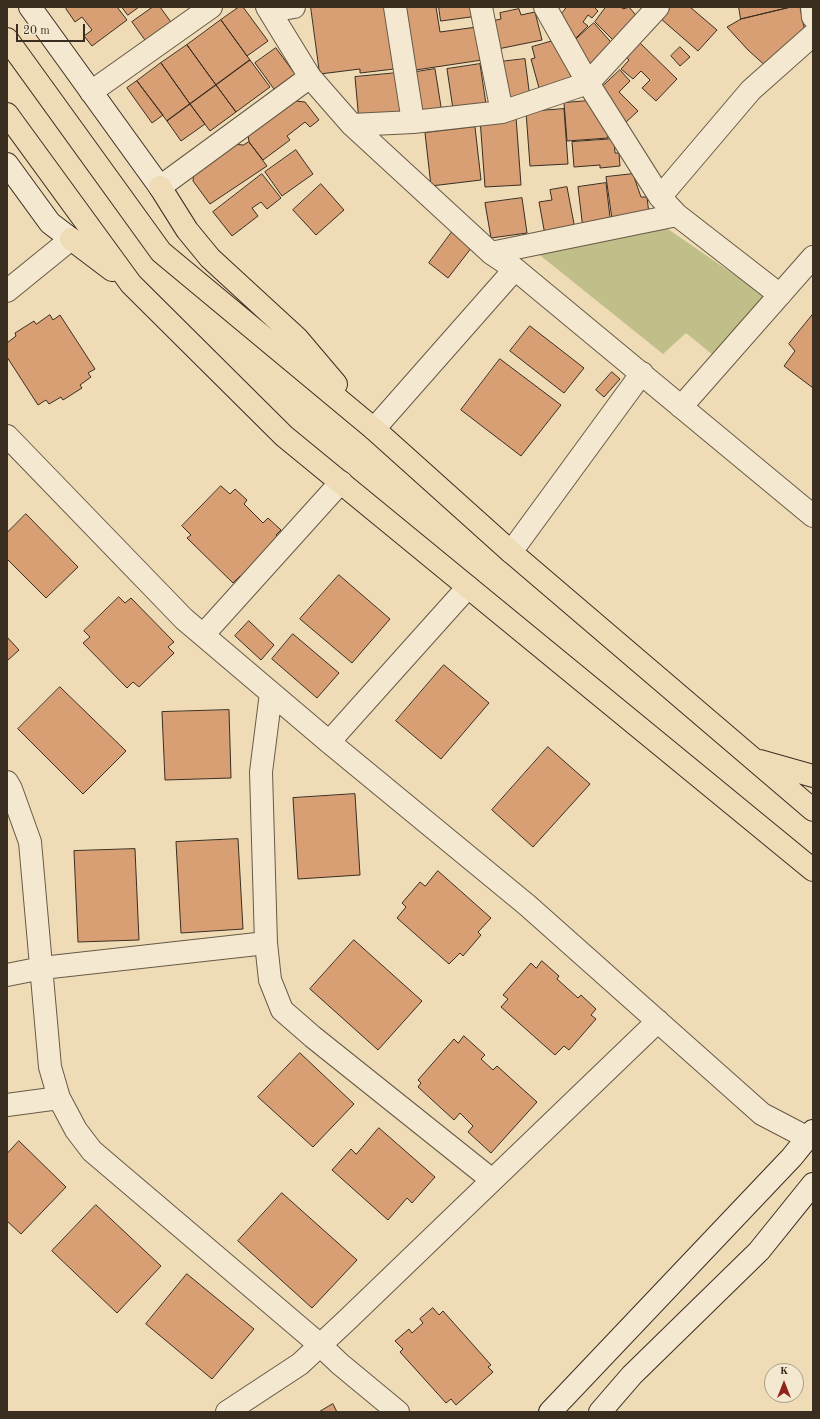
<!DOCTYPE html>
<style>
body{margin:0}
#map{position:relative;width:820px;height:1419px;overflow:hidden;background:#efdcb7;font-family:"Old Standard TT",serif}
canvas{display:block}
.frame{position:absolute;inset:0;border:8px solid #3a2e21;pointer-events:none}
.north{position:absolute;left:764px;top:1363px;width:40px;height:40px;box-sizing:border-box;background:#f5e8d0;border:1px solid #aa9e8a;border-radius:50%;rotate:0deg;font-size:11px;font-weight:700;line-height:16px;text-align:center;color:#3a2e21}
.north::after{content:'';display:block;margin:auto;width:14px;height:18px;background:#8f2418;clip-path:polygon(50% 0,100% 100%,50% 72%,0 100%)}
.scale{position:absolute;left:16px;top:24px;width:69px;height:18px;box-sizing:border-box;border:2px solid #3a2e21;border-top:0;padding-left:5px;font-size:12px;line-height:14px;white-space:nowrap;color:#3a2e21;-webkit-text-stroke:3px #f5e8d0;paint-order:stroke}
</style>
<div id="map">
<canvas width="820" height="1419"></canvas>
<div class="frame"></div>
<div class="north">K</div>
<div class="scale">20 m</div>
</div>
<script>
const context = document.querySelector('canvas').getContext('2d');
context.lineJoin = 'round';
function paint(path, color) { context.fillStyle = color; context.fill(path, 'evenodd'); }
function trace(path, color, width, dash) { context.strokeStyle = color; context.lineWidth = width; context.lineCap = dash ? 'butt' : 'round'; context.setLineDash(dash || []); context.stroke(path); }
paint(new Path2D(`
 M665,227l103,71 -50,61 -32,-26 -23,21 -132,-106z`), '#c0be89');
const building = new Path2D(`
 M68,7h49l10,13 -35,26 -8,-10 8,-6 -10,-13 -7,5 -9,-13z
 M122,7h17l-11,8z
 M153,7h7l16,22 -26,18 -18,-25z
 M239,7h4l25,34 -21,15 -26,-36z
 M311,7h75l8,62 -34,4v-4l-40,5z
 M399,7h37l4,25 37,-5 5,33 -73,11z
 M439,7h38l1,9 -37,5z
 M567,7h27l4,4 -6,7 -4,-3 -5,7 5,4 -14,14 -14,-24z
 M606,7h15l2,2 6,-2 10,12 -21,26 -23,-23z
 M669,7h21l27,23 -19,21 -38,-33z
 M739,7h52l-50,12z
 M791,7h9l5,25 -37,36 -20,-18 -21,-23 14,-8z
 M519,9l2,6 14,-3 7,28 -49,10 -6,-28 14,-3 -1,-6z
 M221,20l29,40 -34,25 -29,-40z
 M594,23l23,26 -23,20 -22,-26z
 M560,39l12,39 -33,10 -8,-29 4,-1 -3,-11z
 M639,42l38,37 -21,22 -14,-13 8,-8 -9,-9 -8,8 -12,-10 8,-9 -4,-4z
 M187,45l29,40 -26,19 -29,-41z
 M680,47l10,10 -10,9 -9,-10z
 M276,48l19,26 -21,15 -19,-26z
 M525,59l5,39 -26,3 -5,-39z
 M250,60l20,27 -34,25 -20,-27z
 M161,63l29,41 -23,17 -30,-40z
 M480,64l6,40 -33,5 -6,-40z
 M435,69l7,44 -25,4 -7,-44z
 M620,70l10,11 -11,11 19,19 -13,12 -29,-30z
 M397,73l5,43 -43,5 -4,-44z
 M137,81l26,34 -11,8 -25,-35z
 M216,85l20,27 -26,19 -20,-27z
 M295,101l10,1 14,18 -9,7 -5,-5 -18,14 3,4 -27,20 -14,-18 -1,-8z
 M587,101l19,23 2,14 -41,3 -3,-38z
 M190,104l15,20 -24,17 -14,-20z
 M564,109l4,55 -38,2 -4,-54z
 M516,117l5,68 -36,2 -5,-68z
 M475,127l6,53 -50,6 -6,-53z
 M614,139l1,14h4l1,13 -20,2v-3l-26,2 -2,-25z
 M249,142l18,24 -57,38 -17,-23 1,-10 38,-27 11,1z
 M296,150l17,24 -31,22 -17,-24z
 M262,174l19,24 -14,11 -6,-7 -9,6 6,8 -26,20 -19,-24z
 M633,174l8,23h6l2,17 -37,5 -6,-42z
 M606,183l5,43 -28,3 -5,-42z
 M321,184l23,26 -28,25 -23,-25z
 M567,187l8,42 -30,6 -6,-33 13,-2 -2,-10z
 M522,198l5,35 -36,5 -6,-35z
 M452,232l20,15 -24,31 -19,-15z
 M813,314v74l-29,-22 11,-15 -6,-7z
 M50,315l3,5 7,-5 35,54 -7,4 3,4 -11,8 2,3 -19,12 -2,-3 -12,7 -3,-4 -8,5 -31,-48v-14l9,-7 -1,-3 19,-12 2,3z
 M530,326l54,42 -20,25 -54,-42z
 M500,359l61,46 -40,51 -60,-46z
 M612,372l8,7 -16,18 -8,-7z
 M221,486l9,8 5,-5 12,11 -3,4 19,19 5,-5 13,12 -5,5 7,7 -37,38 -6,-4 -7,7 -46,-45 4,-3 -9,-9z
 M26,514l52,53 -32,31 -39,-39v-26z
 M339,575l51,44 -38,44 -52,-44z
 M119,597l6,6 6,-5 43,44 -6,5 6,6 -35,34 -6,-5 -6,6 -44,-45 7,-6 -6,-6z
 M249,621l25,24 -13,15 -26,-24z
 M293,634l46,39 -22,25 -45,-39z
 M7,637l12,13 -12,11z
 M444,665l45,38 -48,56 -45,-38z
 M60,687l66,64 -43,43 -65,-65z
 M229,710l2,68 -66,2 -3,-68z
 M548,747l42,37 -57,63 -41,-37z
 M355,794l5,81 -62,4 -5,-81z
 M238,839l5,90 -62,4 -5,-91z
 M135,849l4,91 -61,2 -4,-91z
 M438,871l53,47 -13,14 3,3 -18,21 -3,-3 -11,11 -52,-46 9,-11 -4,-4 18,-21 5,4z
 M354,940l68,61 -44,49 -68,-61z
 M542,961l17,15 -2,3 21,19 3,-3 15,14 -5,6 5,4 -27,31 -5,-4 -9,9 -54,-48 7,-8 -5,-4 28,-32 5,5z
 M464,1036l21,19 -4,4 12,11 4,-4 40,36 -46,51 -23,-21 5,-6 -13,-13 -6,7 -36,-33 3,-4 -3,-3 36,-41 4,4z
 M300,1053l54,51 -41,43 -55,-50z
 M379,1128l56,49 -23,26 -5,-5 -19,22 -56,-50 19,-21 5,5z
 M19,1141l47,46 -45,47 -14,-13v-67z
 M282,1193l75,67 -45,48 -74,-67z
 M96,1205l65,61 -44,47 -65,-62z
 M187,1274l67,55 -42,50 -66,-55z
 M433,1308l6,7 4,-4 48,54 -3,2 5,5 -37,33 -5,-6 -5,4 -46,-51 3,-3 -8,-8 14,-12 3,4 11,-10 -3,-4z
 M333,1404l4,8h-18z`);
paint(building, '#d89e74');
trace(building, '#3a2e21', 1);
const street = new Path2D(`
 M267,7l43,70 42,48 139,128 24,16 298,247
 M395,7l18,115
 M481,7l21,105
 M545,7l43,76 72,114 17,18 103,80
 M812,7l1,10
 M270,11l24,-4
 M91,92l120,-85
 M352,125l61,-3 89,-10 86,-29 70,-76
 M160,187l150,-110
 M660,197l91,-107 62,-55
 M491,253l186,-38
 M7,291l64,-52
 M681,407l132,-150
 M374,429l141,-160
 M7,436l177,183 145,123 198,163 235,209 46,24
 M511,552l131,-179
 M203,635l138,-153
 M271,693l-10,79 5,171 4,37 12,30 31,27 179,143
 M329,742l139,-155
 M7,782l4,7 19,53 20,225 9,31 17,32 16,21 228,194 20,19 58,48
 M7,975l35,-7 224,-25
 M7,1105l52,-7
 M227,1412l73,-48 47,-44 311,-299`);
const secondary = new Path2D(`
 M30,7l130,180
 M7,164l43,59 21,16
 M550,1412l242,-255 21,-26
 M600,1412l32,-37 127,-124 54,-67`);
const primary = new Path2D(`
 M7,39l154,213 213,177 137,123 302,258
 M7,114l124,170 153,152 529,434
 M160,187l27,43 23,28 87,80 39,46
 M71,239l41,31
 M760,761l53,15`);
trace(street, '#675a46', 24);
trace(secondary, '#3a2e21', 24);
trace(primary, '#3a2e21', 24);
trace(street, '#f5e8d0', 22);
trace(secondary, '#f5e8d0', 22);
trace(primary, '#efdcb7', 22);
</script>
